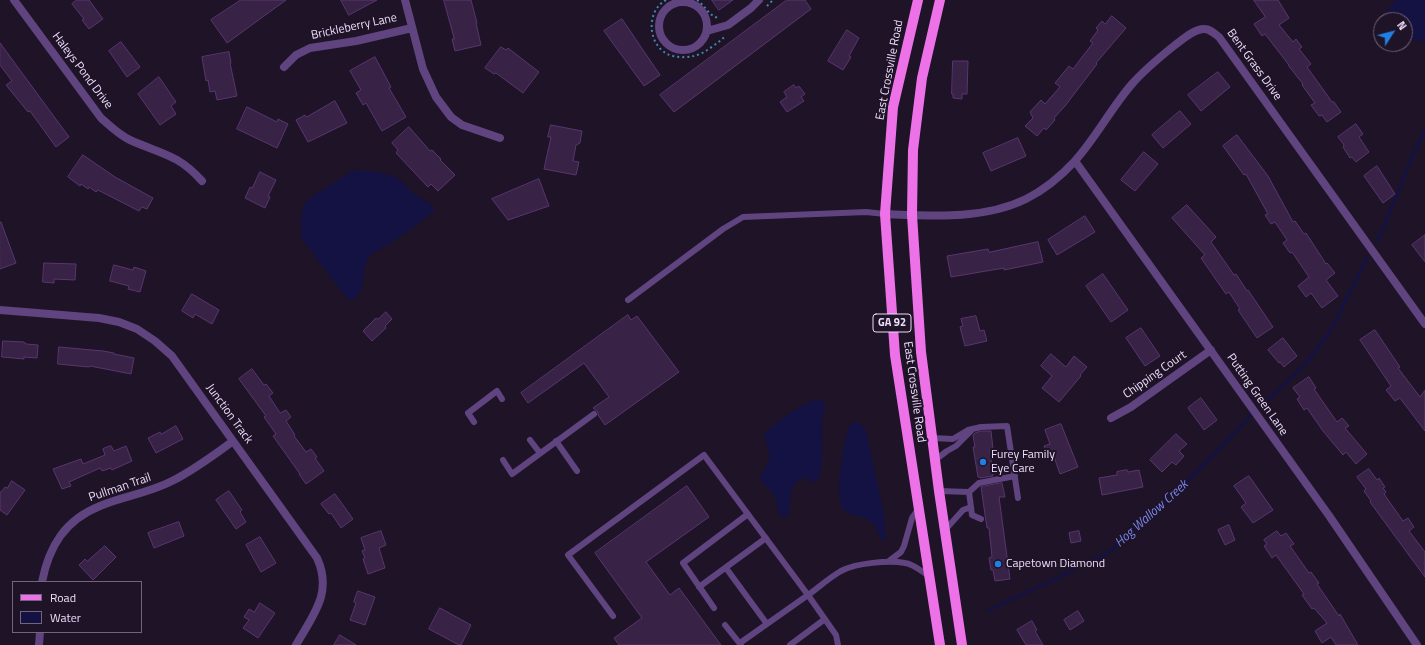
<!DOCTYPE html>
<style>
body{margin:0}
#map{position:relative;width:1425px;height:645px;overflow:hidden;background:#1f1327;font-family:"Titillium Web",sans-serif}
canvas{display:block}
.legend{position:absolute;left:12px;top:581px;width:130px;height:52px;box-sizing:border-box;background:#1f1327;border:1px solid #71647c;margin:0;padding:5px 7px;list-style:none;font-size:12px;color:#edddfb}
.legend li{display:flex;align-items:center;gap:8px;height:20px}
.legend b{width:20px;border:1px solid #71647c}
.north{position:absolute;left:1373px;top:12px;width:40px;height:40px;box-sizing:border-box;background:#1f1327;border:1px solid #71647c;border-radius:50%;rotate:54deg;font-size:11px;font-weight:700;line-height:16px;text-align:center;color:#edddfb}
.north::after{content:'';display:block;margin:auto;width:14px;height:18px;background:#217fe3;clip-path:polygon(50% 0,100% 100%,50% 72%,0 100%)}
</style>
<div id="map">
<canvas width="1425" height="645"></canvas>
<ul class="legend">
<li><b style="height:5px;background:#ed72e8"></b>Road</li>
<li><b style="height:11px;background:#141242"></b>Water</li>
</ul>
<div class="north">N</div>
</div>
<script>
const context = document.querySelector('canvas').getContext('2d');
context.lineJoin = 'round';
function paint(path, color) { context.fillStyle = color; context.fill(path, 'evenodd'); }
function trace(path, color, width, dash) { context.strokeStyle = color; context.lineWidth = width; context.lineCap = dash ? 'butt' : 'round'; context.setLineDash(dash || []); context.stroke(path); }
function write(font, color, halo, rows, align = 'center') {
  context.font = font + ' "Titillium Web",sans-serif'; context.lineWidth = 4; context.setLineDash([]); context.textBaseline = 'middle'; context.strokeStyle = halo; context.fillStyle = color; for (const [text, x, y, turn = 0] of rows) {
    context.save(); context.translate(x, y); context.rotate((+turn || 0) * Math.PI / 180); context.textAlign = isNaN(turn) ? turn : align; if (halo) context.strokeText(text, 0, 0); context.fillText(text, 0, 0); context.restore();
  }
}
paint(new Path2D(`
 M1396,0h29v42l-20,-3v-19h-13l-5,-9z
 M354,170c16,1 32,1 46,10 5,3 8,9 13,13 7,5 15,8 21,14v4c-15,13 -32,24 -48,35 -5,3 -12,6 -16,10 -11,13 -1,43 -22,44l-47,-63v-20l3,-13 12,-10z
 M816,399l6,1 3,5c0,5 -3,10 -3,15 -1,13 3,53 -5,62h-5l-6,-5c-23,10 -11,21 -19,39l-4,1 -3,-1c-3,-6 -2,-13 -5,-19 -4,-8 -11,-10 -15,-19 2,-6 7,-12 9,-18 2,-9 -4,-17 -5,-26 15,-15 33,-26 52,-35z
 M852,422c8,1 11,3 14,9l18,83 2,23 -1,3 -2,1c-6,-6 -5,-15 -13,-20 -8,-6 -22,-4 -28,-14 -7,-12 1,-62 6,-77 1,-2 3,-5 4,-8z`), '#141242');
trace(new Path2D(`
 M1376,241l6,-10 27,-67 16,-34
 M1261,406l43,-40 27,-36 36,-72
 M989,610l62,-29 60,-30 60,-52 82,-86`), '#141242', 3);
const building = new Path2D(`
 M77,0h12l14,19 -14,10 -7,-9 2,-1 -12,-15z
 M241,0h45l-59,43 -16,-23z
 M341,0h36l-28,15z
 M444,0h27l6,23h-1l5,22 -26,6 -3,-12h2z
 M712,0h21l-14,10z
 M787,0h18l6,9 -137,103 -14,-17z
 M1254,0h24l11,18 -10,7 14,17 3,-3 6,8 -3,2 12,15 -4,3 25,35h2l7,10 -14,10 -5,-7 -3,1 -8,-11 4,-2 -13,-18 1,-1 -15,-19h1l-24,-31 -3,2 -8,-12 11,-7z
 M1112,16l14,12 -30,35 1,1 -32,42 -11,12 1,2 -9,10 -2,-2 -7,8 -12,-10 8,-8 -3,-6 11,-12 4,4 15,-17 -5,-4 14,-17 4,3 20,-26 -3,-2 8,-11 -2,-2 6,-7 3,3z
 M622,19l38,56 -16,11 -40,-55z
 M847,30l12,8 -10,18 2,1 -8,13 -15,-9z
 M121,42l19,25 -13,10 -18,-26z
 M0,43l69,94 -13,10 -26,-36 -2,1 -22,-27 6,-4 -12,-16z
 M501,47l5,3 2,-2 31,24 -16,21 -27,-20 -2,1 -9,-6z
 M229,52l2,11h-1l7,33 -20,4 -2,-9 -5,1 -2,-12 -2,1 -4,-24z
 M375,57l16,30 -2,1 17,29 -24,14 -16,-28 -3,2 -7,-12 5,-3 -11,-19z
 M953,61h15l-1,33h-5v5l-9,-1v-4h-1z
 M1218,72l12,15 -29,24 -13,-16z
 M159,77l17,25 -5,4 5,8 -16,11 -22,-31z
 M794,85l2,3 3,-2 6,8 -4,3 3,4 -17,11 -7,-10 7,-5 -3,-5z
 M335,101l12,22 -39,19 -12,-22 9,-5 1,2z
 M247,107l30,15 1,-3 10,5 -11,24 -40,-19z
 M1180,111l11,13 -28,24 -11,-13z
 M1356,124l7,10 -4,3 10,15 -13,10 -4,-5 -2,1 -7,-11 1,-2 -6,-8z
 M551,125l31,6 -2,12 -4,2 -3,16 6,1 -3,13 -32,-6 7,-32h-3z
 M409,127l21,24 2,-1 9,9 -1,1 15,15 -17,16 -7,-7 -3,3 -32,-34 2,-3 -6,-7z
 M1237,135l31,41 25,46 2,-1 9,13 2,-1 20,31 1,-1 8,10 -9,7 12,16 -16,12 -11,-15 -5,4 -8,-11 11,-9 -17,-25 -2,1 -7,-10 4,-3 -12,-18 -4,2 -6,-9 3,-1 -22,-40 -2,1 -21,-29z
 M1018,138l8,18 -35,15 -8,-18z
 M1144,152l14,12 -23,27 -14,-11z
 M83,155l32,22 38,21 -6,11 -5,-2 -3,4 -41,-21 -2,2 -7,-5 -1,2 -7,-5 -1,2 -12,-9z
 M1377,166l18,28 -12,9 -19,-27z
 M260,172l16,8 -8,16 2,1 -5,11 -20,-10 5,-11 2,1z
 M539,179l10,27 -41,14 -16,-21z
 M1187,205l29,32 -5,5 23,33 2,-1 11,17 1,-1 25,37 -16,11 -19,-28 2,-1 -11,-17 -3,2 -25,-36 4,-3 -33,-37z
 M1085,216l10,16 -38,23 -9,-15z
 M0,222h1l15,41 -16,6z
 M1425,235v27l-13,-17z
 M1038,242l5,20 -39,8v-2l-53,9 -4,-21 41,-7 1,3z
 M44,263l32,1 -1,16 -21,-1v4l-11,-1z
 M114,265l19,5 1,-3 12,4 -6,21 -12,-3 1,-3 -19,-5z
 M1103,274l25,36 -17,12 -25,-36z
 M192,294l27,16 -7,14 -17,-10 -2,4 -11,-7z
 M386,312l6,7 -7,7 1,2 -14,13 -9,-10 13,-13 2,1z
 M628,315l3,5 6,-4 42,56 -74,53 -7,-10v-3l-5,-4 16,-11 -25,-34 -56,40 -7,-10z
 M976,316l4,15 4,-1 3,11 -22,5 -5,-19 3,-1 -2,-7z
 M1141,328l19,28 -15,10 -19,-28z
 M1375,330l25,37 -2,1 22,29 5,-7v41l-25,-33 -5,3 -9,-11 5,-4 -31,-46z
 M1283,338l14,18 -13,11 -4,-5 -1,1 -11,-13z
 M3,341l21,1 2,2 12,1 -1,13 -13,-1v2l-22,-2z
 M59,347l44,4 11,2v1l20,4 -3,16 -41,-8 -1,1 -31,-3z
 M1051,354l15,13 8,-11 13,11 -7,8 1,1 -22,26 -17,-14 10,-12 -11,-10z
 M252,369l12,16 2,-1 7,9 -4,3 11,17 6,-3 5,7 -5,4 9,14 -1,1 12,16 5,-3 6,8 -2,1 9,13 -18,13 -7,-10h1l-27,-38 3,-2 -12,-17 2,-1 -27,-37z
 M1309,377l7,11 -2,1 23,33 5,-4 7,8 -4,2 22,26 -11,10 -10,-12 -3,3 -20,-24 -16,-23 -3,2 -7,-11 3,-2 -7,-9z
 M1201,398l16,22 -13,10 -16,-22z
 M1061,424l17,43 -18,7 -7,-20 -5,2 -4,-10 6,-2 -5,-14z
 M176,426l7,13 -27,14 -8,-15 12,-6 1,2z
 M982,431h9l2,18 -3,1 3,26 -13,2v-1h-2l-5,-30h2l-2,-12 2,-2z
 M1176,434l11,10 -8,7 5,5 -8,9 -4,-3 -10,10 -12,-12z
 M111,446l3,5 12,-5 6,15 -20,9 -1,-2 -9,3 -2,-3 -31,14 2,4 -9,3 -9,-20 28,-10 2,5 22,-9 -2,-6z
 M1369,469l8,11 2,-2 6,9 -2,1 3,4 -2,2 19,27 5,-3 6,9 -5,4 16,21v25l-55,-75 1,-1 -7,-10 2,-2 -9,-12z
 M1127,470l1,2 11,-2 4,17 -41,8 -3,-17 18,-3v-3z
 M1249,476l24,34 -20,13 -12,-16 5,-4 -12,-17z
 M12,481l13,9 -18,25 -7,-5v-17l5,-6 2,1z
 M1002,483l3,14h-6l11,82 -15,2 -2,-11h-2l-2,-12 3,-1 -3,-29h-2l-6,-41z
 M687,486l22,31 -63,45 24,33 9,-7 42,57h-102l-5,-7 28,-20 -47,-65z
 M229,491l13,19 -2,2 6,10 -10,7 -20,-29z
 M335,494l18,25 -12,9 -10,-15 -2,1 -8,-10z
 M179,522l5,14 -30,12 -6,-15z
 M1229,525l6,15 -10,5 -7,-15z
 M381,531l5,14 -7,3 6,20 -17,6 -5,-15 2,-1 -3,-7 3,-1 -4,-12z
 M1079,531l2,10 -10,2 -2,-10z
 M1277,531l4,5 5,-3 8,11 -4,2 19,27 2,-1 8,11 -2,1 22,32 1,-2 18,31h-22l-5,-8 -9,6 -7,-12 12,-8 -13,-15 -2,1 -10,-14 2,-1 -28,-39 -4,3 -8,-12 3,-2 -3,-4z
 M260,537l16,26 -15,9 -15,-27z
 M105,546l11,11 -23,23 -14,-15 6,-6 2,2z
 M358,591l17,6 -10,28 -15,-5 6,-17 -2,-1z
 M260,603l15,10 -17,25 -15,-10 6,-8 -5,-3 5,-8 5,3z
 M440,608l31,17 -10,20h-2l-30,-16z
 M1078,611l6,10 -14,9 -6,-10z
 M1032,621l5,9 -2,1 8,14h-17l-9,-15z
 M340,635l16,10h-22z`);
paint(building, '#382246');
trace(building, '#59366f', 1);
trace(new Path2D(`
 M666,0c-22,12 -18,50 7,56 7,2 15,1 21,0 12,-3 23,-13 32,-20
 M697,0c8,5 11,16 22,18
 M767,6l6,-6`), '#4086ad', 2, [2, 3]);
trace(new Path2D(`
 M628,300l95,-71 20,-12 123,-5 19,2
 M474,422l-6,-9 29,-22 5,8
 M932,438l21,1 15,-9 13,-3 26,-1 11,72
 M530,440l10,13
 M556,441l21,30
 M503,460l9,14 82,-60
 M935,460l12,-9 9,-5 15,-15
 M939,491l30,1
 M981,519l-9,-4 -3,-23 10,-9 36,-7
 M945,530l18,-20 8,-3
 M889,561l12,-9 3,-6 8,-28 7,-10
 M726,568l41,56
 M699,587l67,-49
 M714,608l-31,-45 65,-49
 M613,616l-45,-61 136,-100 104,140c11,-8 21,-17 33,-24 15,-8 48,-11 64,-8 9,1 17,9 24,13
 M725,625l16,20
 M740,643l68,-48 28,40 2,10
 M790,645l35,-26`), '#5f4480', 6);
trace(new Path2D(`
 M14,0l87,118c9,8 18,17 29,22 31,14 48,14 72,41
 M405,0l18,69 13,28 15,20 11,8 38,13
 M659 26a24 24 0 1 1 48 0a24 24 0 1 1-48 0Z
 M707,31l21,-6 23,-17 8,-8
 M284,67l12,-12 14,-7 46,-7 56,-13
 M1075,161l255,356 87,128
 M885,214c47,2 98,6 141,-15 18,-9 34,-22 48,-37 22,-24 37,-54 58,-78 13,-15 28,-27 43,-39 8,-6 19,-16 29,-16 6,0 10,4 15,8l206,287
 M0,310l99,8 20,4 18,7 18,12 17,15 145,202c16,35 -4,57 -21,87
 M1111,418l20,-11 80,-57
 M42,582c7,-36 23,-62 58,-76 24,-10 49,-13 72,-25 22,-11 42,-26 61,-40
 M39,645l1,-13`), '#5f4480', 8);
trace(new Path2D(`
 M918,0l-25,107 -8,107 10,141 45,290
 M940,0l-18,78 -9,72 -1,65 9,137 18,139 23,154`), '#ed72e8', 10);
for (const [x, y, r, color] of [
 [983,462,4,"#217fe3"],
 [998,564,4,"#217fe3"]
]) { const dot = new Path2D(); dot.arc(x, y, r, 0, 2 * Math.PI); context.fillStyle = color; context.fill(dot); trace(dot, '#1f1327', 1.5); }
for (const [x, y, w] of [
 [892,323,38]
]) { const box = new Path2D(); box.roundRect(x - w / 2, y - 9, w, 18, 3); context.fillStyle = '#1f1327'; context.fill(box); trace(box, '#edddfb', 1); }
write('bold 11px', '#edddfb', null, [
 ["GA 92",892,323]
]);
write('12px', '#edddfb', '#1f1327', [
 ["Brickleberry Lane",354,27,-12],
 ["Bent Grass Drive",1254,65,54],
 ["East Crossville Road",890,70,-79],
 ["Haleys Pond Drive",82,71,53],
 ["Chipping Court",1155,375,-35],
 ["East Crossville Road",914,392,82],
 ["Putting Green Lane",1257,395,55],
 ["Junction Track",229,414,54],
 ["Pullman Trail",120,488,-19]
]);
write('12px', '#edddfb', '#1f1327', [
 ["Furey Family",991,455],
 ["Eye Care",991,469],
 ["Capetown Diamond",1006,564]
], 'left');
write('italic 13px', '#7886ee', '#1f1327', [
 ["Hog Wallow Creek",1152,514,-42]
]);
</script>
